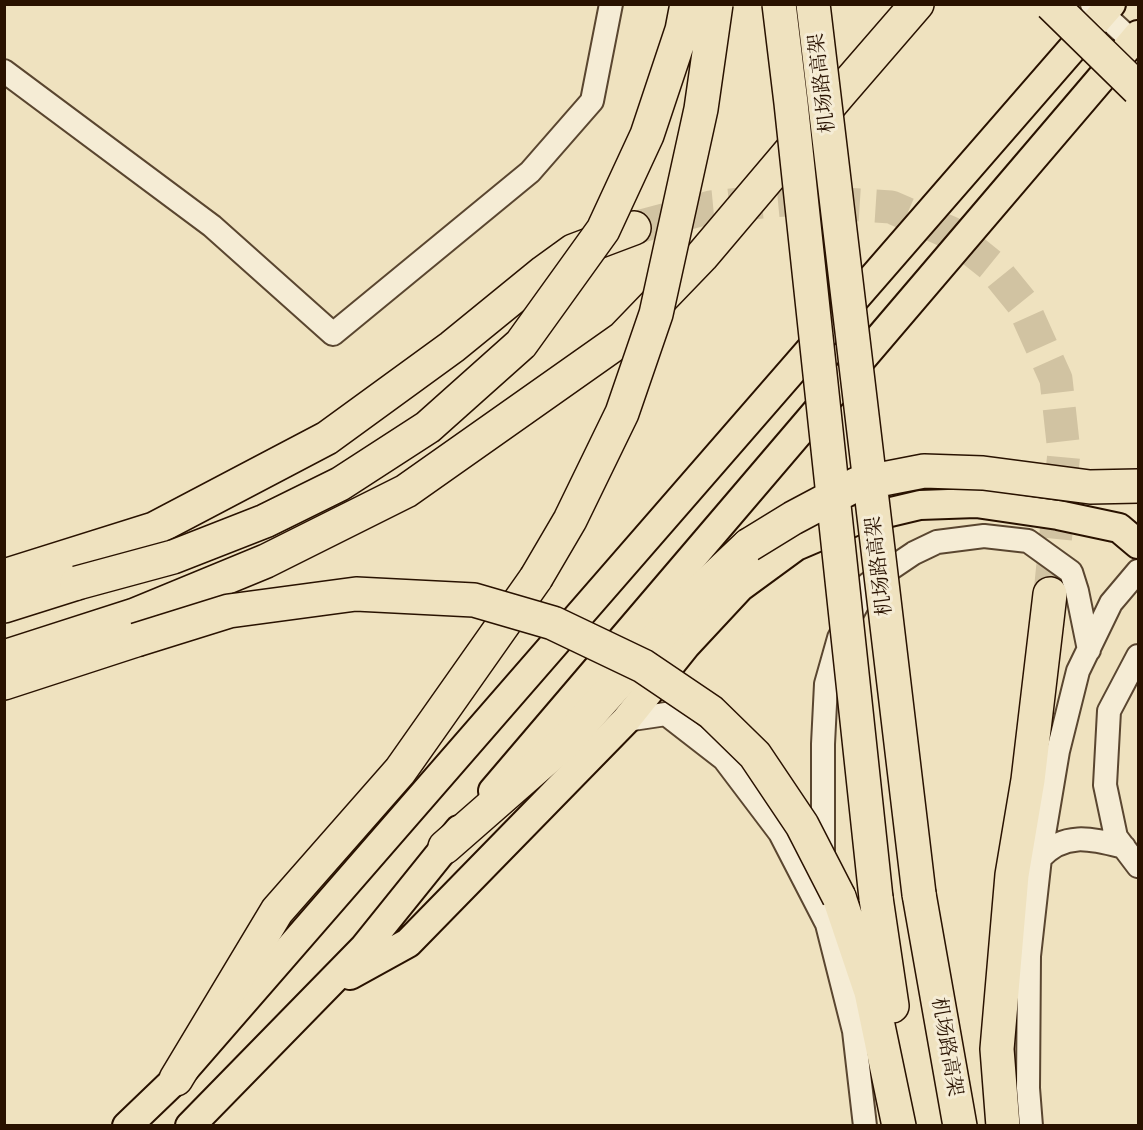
<!DOCTYPE html>
<meta charset="utf-8">
<style>
body{margin:0}
#map{position:relative;width:1143px;height:1130px;overflow:hidden;background:#efe2bf;font-family:"Gentium Book Plus",serif}
canvas{display:block}
.frame{position:absolute;inset:0;border:6px solid #291200;pointer-events:none}
</style>
<div id="map">
<canvas width="1143" height="1130"></canvas>
<div class="frame"></div>
</div>
<script>
const context = document.querySelector('canvas').getContext('2d');
context.lineJoin = 'round';
function trace(path, color, width, dash) { context.strokeStyle = color; context.lineWidth = width; context.lineCap = dash ? 'butt' : 'round'; context.setLineDash(dash || []); context.stroke(path); }
function write(font, color, halo, rows, align = 'center') {
  context.font = font + ' "Gentium Book Plus","Noto Serif SC",serif'; context.lineWidth = 6; context.setLineDash([]); context.textBaseline = 'middle'; context.strokeStyle = halo; context.fillStyle = color; for (const [text, x, y, turn = 0] of rows) {
    context.save(); context.translate(x, y); context.rotate((+turn || 0) * Math.PI / 180); context.textAlign = isNaN(turn) ? turn : align; if (halo) context.strokeText(text, 0, 0); context.fillText(text, 0, 0); context.restore();
  }
}
trace(new Path2D(`
 M634,228l77,-21 72,-7 108,7 60,26 41,33 30,37 34,76 8,73 -14,142`), '#d1c3a2', 33, [33, 16]);
const minor = new Path2D(`
 M1092,4l46,42
 M4,71l208,155 121,108 197,-162 62,-71 19,-97
 M1138,656l-29,55 -4,74 11,52 22,29
 M626,720l40,-6 58,45 56,74 47,91 27,107 11,95
 M1040,858c25,-27 52,-19 84,-11
 M827,924l-4,-34v-146l3,-60 13,-46 29,-54 46,-31 23,-11 47,-6 44,5 43,31 6,19 12,59
 M1031,1126l-3,-38 1,-132 11,-98 18,-107 20,-80 33,-68 27,-32`);
const major = new Path2D(`
 M493,791l645,-756
 M350,975l58,-32 218,-223 60,-75 54,-58 56,-41 61,-26 63,-15 56,-2 82,12 61,13 19,16
 M127,1126l49,-47 935,-1075
 M190,1126l174,-178 95,-118`);
const highway = new Path2D(`
 M4,576l150,-47 173,-91 125,-91 92,-75 29,-21 61,-23
 M4,606l73,-23
 M4,657l131,-42 131,-54 140,-70 217,-153 79,-82 138,-163 77,-89
 M4,683l132,-43
 M445,847l120,-105 127,-143 57,-54
 M919,894l41,232
 M839,897l32,95 28,134
 M876,898l16,108
 M176,1079l101,-168 123,-140 136,-193
 M1003,1126l-6,-77 15,-174 16,-95 22,-186`);
trace(minor, '#5a4630', 26);
trace(major, '#291200', 32);
trace(highway, '#291200', 36);
trace(minor, '#f5ecd5', 22);
trace(major, '#efe2bf', 28);
trace(highway, '#efe2bf', 33);
const highwayBridge = new Path2D(`
 M779,4l12,99 85,795
 M813,4l106,890
 M1051,4l87,85
 M749,545l44,-27 64,-34 67,-13 59,2 107,14 48,-1
 M536,578l34,-58 52,-107 34,-99 45,-205 15,-105
 M77,583l96,-26 92,-36 75,-37 88,-57 93,-83 82,-114 44,-95 35,-105 5,-26
 M136,640l93,-29 127,-17 118,6 79,23 90,43 68,46 44,43 47,70 37,72`);
trace(highwayBridge, '#291200', 36, []);
trace(highwayBridge, '#efe2bf', 33);
write('20px', '#291200', '#f5ecd5', [
 ["机场路高架",823,83,-97],
 ["机场路高架",880,566,-97],
 ["机场路高架",946,1047,80]
]);
</script>
